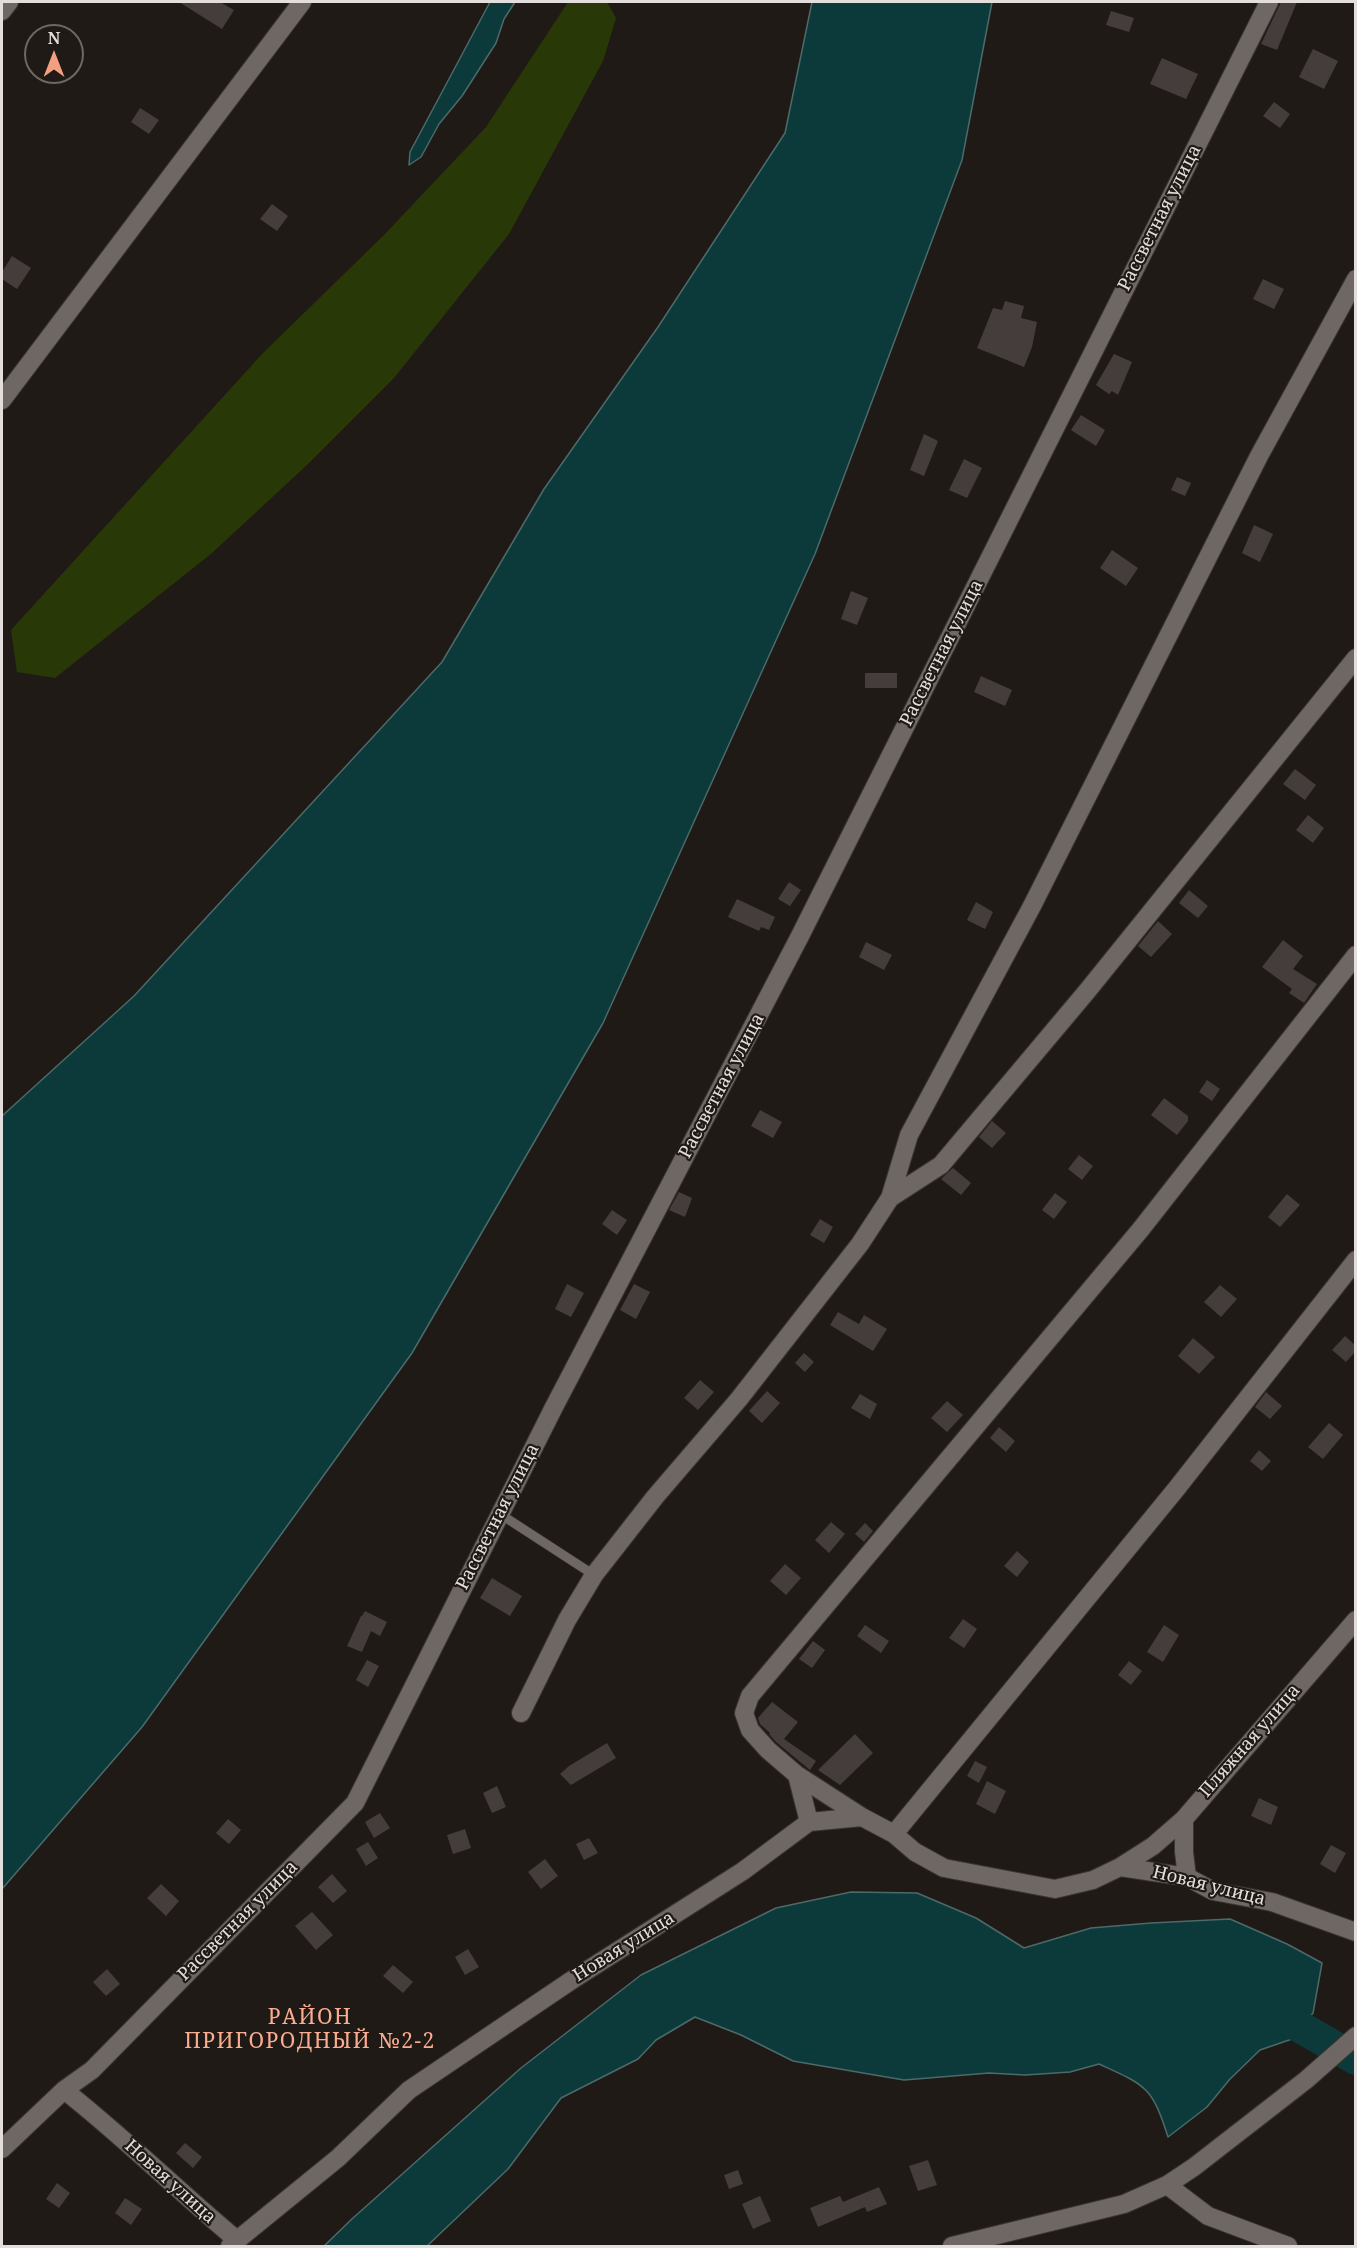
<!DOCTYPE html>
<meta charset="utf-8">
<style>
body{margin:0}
#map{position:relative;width:1357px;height:2248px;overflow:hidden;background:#201a16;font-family:"Noto Serif",serif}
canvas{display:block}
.frame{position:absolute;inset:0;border:3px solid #e3dedc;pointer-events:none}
.north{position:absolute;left:24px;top:24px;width:60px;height:60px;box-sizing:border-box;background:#201a16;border:2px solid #6e6865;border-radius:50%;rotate:0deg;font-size:16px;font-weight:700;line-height:24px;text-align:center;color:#e3dedc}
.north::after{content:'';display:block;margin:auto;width:21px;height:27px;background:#f3a081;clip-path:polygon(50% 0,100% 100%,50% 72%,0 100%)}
</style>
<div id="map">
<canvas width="1357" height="2248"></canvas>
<div class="frame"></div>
<div class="north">N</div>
</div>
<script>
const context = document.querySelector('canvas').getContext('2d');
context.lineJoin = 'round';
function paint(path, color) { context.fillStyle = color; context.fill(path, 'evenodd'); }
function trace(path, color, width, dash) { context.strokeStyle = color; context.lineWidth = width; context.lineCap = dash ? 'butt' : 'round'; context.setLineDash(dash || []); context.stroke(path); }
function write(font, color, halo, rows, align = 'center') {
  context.font = font + ' "Noto Serif",serif'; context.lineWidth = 4.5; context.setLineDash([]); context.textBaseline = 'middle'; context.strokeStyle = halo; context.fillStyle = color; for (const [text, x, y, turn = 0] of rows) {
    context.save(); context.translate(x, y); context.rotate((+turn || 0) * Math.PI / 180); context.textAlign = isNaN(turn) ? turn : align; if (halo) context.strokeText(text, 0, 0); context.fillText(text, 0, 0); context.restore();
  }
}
paint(new Path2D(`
 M568,2h39l9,16 -13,43 -94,173 -115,144 -87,87 -95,88 -157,125 -38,-6 -6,-42 252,-277 121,-118 102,-108z`), '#293807');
const water = new Path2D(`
 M490,2h25l-11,17 -8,24 -34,53 -23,28 -18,33 -12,8 1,-13z
 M812,2h180l-30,158 -147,394 -212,469 -191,330 -270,374 -140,162v-773l132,-120 308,-334 102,-173 114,-162 127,-194z
 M851,1892l66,1 59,25 48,30 67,-20 60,-5 79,-4 57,25 35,19 -9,50 -21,26 -32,11 -30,29 -23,28 -39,30c-16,-51 -23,-52 -69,-73l-29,8 -45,3 -36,-2 -85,7 -111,-19 -52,-26 -46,-18 -39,23 -18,19 -77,39 -53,71 -81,77h-103l29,-28 168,-150 120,-93 135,-67z`);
paint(water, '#0c3939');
trace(water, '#4c6a6a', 1.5);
trace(new Path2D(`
 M1263,2013l18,3 75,43`), '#0c3939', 32);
paint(new Path2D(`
 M179,2h41l14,8 -12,19z
 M1281,2h16l-20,48 -16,-6z
 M1111,11l23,7 -5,14 -23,-7z
 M1313,49l25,12 -14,28 -25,-12z
 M1162,58l36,16 -12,25 -36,-15z
 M1274,102l16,12 -10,14 -17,-12z
 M140,108l19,12 -10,14 -18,-12z
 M272,204l16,12 -11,15 -17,-12z
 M12,256l19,12 -14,21 -15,-10v-7z
 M1263,279l21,10 -10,20 -21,-10z
 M1005,301l19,5 -3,12 16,4 -5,25 -8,20 -47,-19 16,-40 9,2z
 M1114,354l18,8 -14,33 -6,-4 -3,3 -13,-9z
 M1081,415l24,15 -9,16 -25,-16z
 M924,434l14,7 -14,35 -14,-6z
 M964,459l18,9 -15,30 -18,-8z
 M1177,477l14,6 -6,13 -14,-6z
 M1254,525l19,9 -13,28 -18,-9z
 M1112,550l26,18 -12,18 -26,-18z
 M851,591l17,7 -11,27 -16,-6z
 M865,673h32v15h-32z
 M981,676l31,14 -7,16 -31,-14z
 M1295,769l21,16 -11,15 -22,-16z
 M1308,815l16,13 -11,15 -17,-13z
 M789,882l12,8 -11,16 -12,-7z
 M1189,890l19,16 -10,12 -19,-15z
 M737,899l38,18 -6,13 -8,-3 -2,4 -31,-14z
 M976,902l17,10 -8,17 -18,-9z
 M1158,921l14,13 -21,23 -13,-11z
 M1283,940l20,16 -10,13 24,15 -13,19 -15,-10 3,-4 -30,-22z
 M866,942l26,13 -8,15 -25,-13z
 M1207,1080l13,9 -8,12 -13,-9z
 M1164,1098l24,18v5l-11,14 -26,-20z
 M760,1110l22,12 -9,16 -22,-12z
 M992,1121l14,12 -14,15 -13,-11z
 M1079,1155l14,11 -11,14 -14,-11z
 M953,1168l18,15 -10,12 -20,-16z
 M679,1192l13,6 -7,19 -16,-7z
 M1055,1193l12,9 -13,17 -12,-9z
 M1287,1194l13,11 -20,22 -12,-10z
 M612,1210l15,10 -10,15 -15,-11z
 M820,1219l13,8 -9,16 -14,-8z
 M567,1284l17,9 -13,24 -16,-8z
 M634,1284l16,8 -14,27 -16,-9z
 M1220,1285l17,14 -16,18 -17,-15z
 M838,1312l21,12 5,-9 23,14 -14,22 -43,-26z
 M1345,1336l11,10v5l-10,11 -14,-12z
 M1193,1338l22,19 -16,17 -21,-18z
 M804,1353l10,9 -9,10 -10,-9z
 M700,1380l14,12 -16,18 -14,-12z
 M767,1391l13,12 -18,20 -13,-12z
 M1266,1392l16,14 -12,13 -15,-12z
 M860,1394l17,10 -7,15 -19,-11z
 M947,1401l16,14 -16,17 -16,-14z
 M1329,1423l14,12 -20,24 -15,-12z
 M999,1427l16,14 -9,11 -16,-14z
 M1259,1450l12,11 -9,10 -12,-10z
 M831,1522l14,12 -16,19 -14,-13z
 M865,1523l8,8 -9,11 -9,-8z
 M1017,1551l12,11 -12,15 -13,-11z
 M785,1564l16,14 -15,17 -16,-14z
 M492,1578l30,18 -12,20 -30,-18z
 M365,1611l22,11 -7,14 -9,-5 -9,21 -15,-6 14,-30h1z
 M963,1619l14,10 -13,19 -15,-10z
 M865,1625l24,16 -8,12 -24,-17z
 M1164,1625l15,10 -16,27 -16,-10z
 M813,1641l12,9 -13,18 -13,-9z
 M367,1660l12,6 -11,21 -12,-7z
 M1129,1661l13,10 -11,14 -13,-10z
 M772,1702l26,20 -14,17 32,22 -6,9 -34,-28 -7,-8 1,-1 -10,-9 -2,-6z
 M855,1734l18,19 -33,32 -22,-15z
 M607,1743l9,15 -45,27 -11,-11 9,-8z
 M975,1761l12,6 -8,16 -12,-7z
 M987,1781l19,10 -11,23 -19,-10z
 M497,1786l9,21 -14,6 -9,-20z
 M1259,1798l19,9 -7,18 -20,-9z
 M380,1813l10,15 -16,10 -9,-16z
 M228,1819l13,11 -12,14 -13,-11z
 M465,1829l6,19 -18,6 -6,-19z
 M589,1838l9,15 -14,7 -8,-16z
 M368,1842l10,16 -12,8 -10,-17z
 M1331,1845l15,8 -11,20 -15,-9z
 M545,1859l13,17 -17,13 -13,-17z
 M332,1874l15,17 -14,12 -15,-16z
 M161,1884l18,17 -13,15 -19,-18z
 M312,1912l21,23 -17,15 -21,-24z
 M468,1949l11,18 -14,8 -10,-18z
 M393,1965l20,17 -10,11 -20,-17z
 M107,1969l13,15 -14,12 -13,-14z
 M185,2143l17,14 -9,11 -17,-15z
 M928,2160l9,25 -19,6 -9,-25z
 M738,2170l5,14 -14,5 -5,-14z
 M57,2183l13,10 -11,15 -13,-9z
 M879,2187l8,17 -20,8 -2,-5 -47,20 -8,-19 30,-12 3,6z
 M760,2196l11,25 -18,8 -11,-25z
 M125,2198l17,11 -11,16 -16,-12z`), '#453d3c');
const lane = new Path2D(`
 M500,1514l94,61`);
const street = new Path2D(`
 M2,11l7,-9
 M2,400l300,-398
 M890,1198l51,-33 147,-175 268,-332
 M521,1713l46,-93 27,-45 61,-78 84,-98 121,-155 30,-46 19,-63 123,-229 227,-450 97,-177
 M797,1775l65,42
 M809,1822l-12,-47 -29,-25 -18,-20 -6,-17 6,-17 391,-467 215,-274
 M894,1834l283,-346 179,-228
 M1120,1867l33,-21 31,-27
 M1187,1877l-3,-25v-33l172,-199
 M64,2090c60,47 114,101 173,150
 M2,2149l62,-59 28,-20 263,-267 199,-396 246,-471 469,-934
 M1167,2185l41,31 80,30
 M230,2246l108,-88 71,-68 163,-110 171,-109 66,-49 53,-5 32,17 21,18 29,16 111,21 38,-9 27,-13 67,10 26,14 59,11 84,30
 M952,2246l172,-42 43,-19 27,-18 112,-87 50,-44`);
trace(lane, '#393533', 10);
trace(street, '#393533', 20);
trace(lane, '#6f6763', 9);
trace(street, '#6f6763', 18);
write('18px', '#e3dedc', '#201a16', [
 ["Рассветная улица",1160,218,-63],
 ["Рассветная улица",942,653,-63],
 ["Рассветная улица",722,1086,-62],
 ["Рассветная улица",498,1517,-63],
 ["Пляжная улица",1250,1741,-49],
 ["Новая улица",1209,1886,14],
 ["Рассветная улица",238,1921,-45],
 ["Новая улица",624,1947,-32],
 ["Новая улица",170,2182,42]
]);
context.letterSpacing = '1.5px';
write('21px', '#faac90', '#201a16', [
 ["РАЙОН",310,2018],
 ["ПРИГОРОДНЫЙ №2-2",310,2042]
]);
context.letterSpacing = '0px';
</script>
